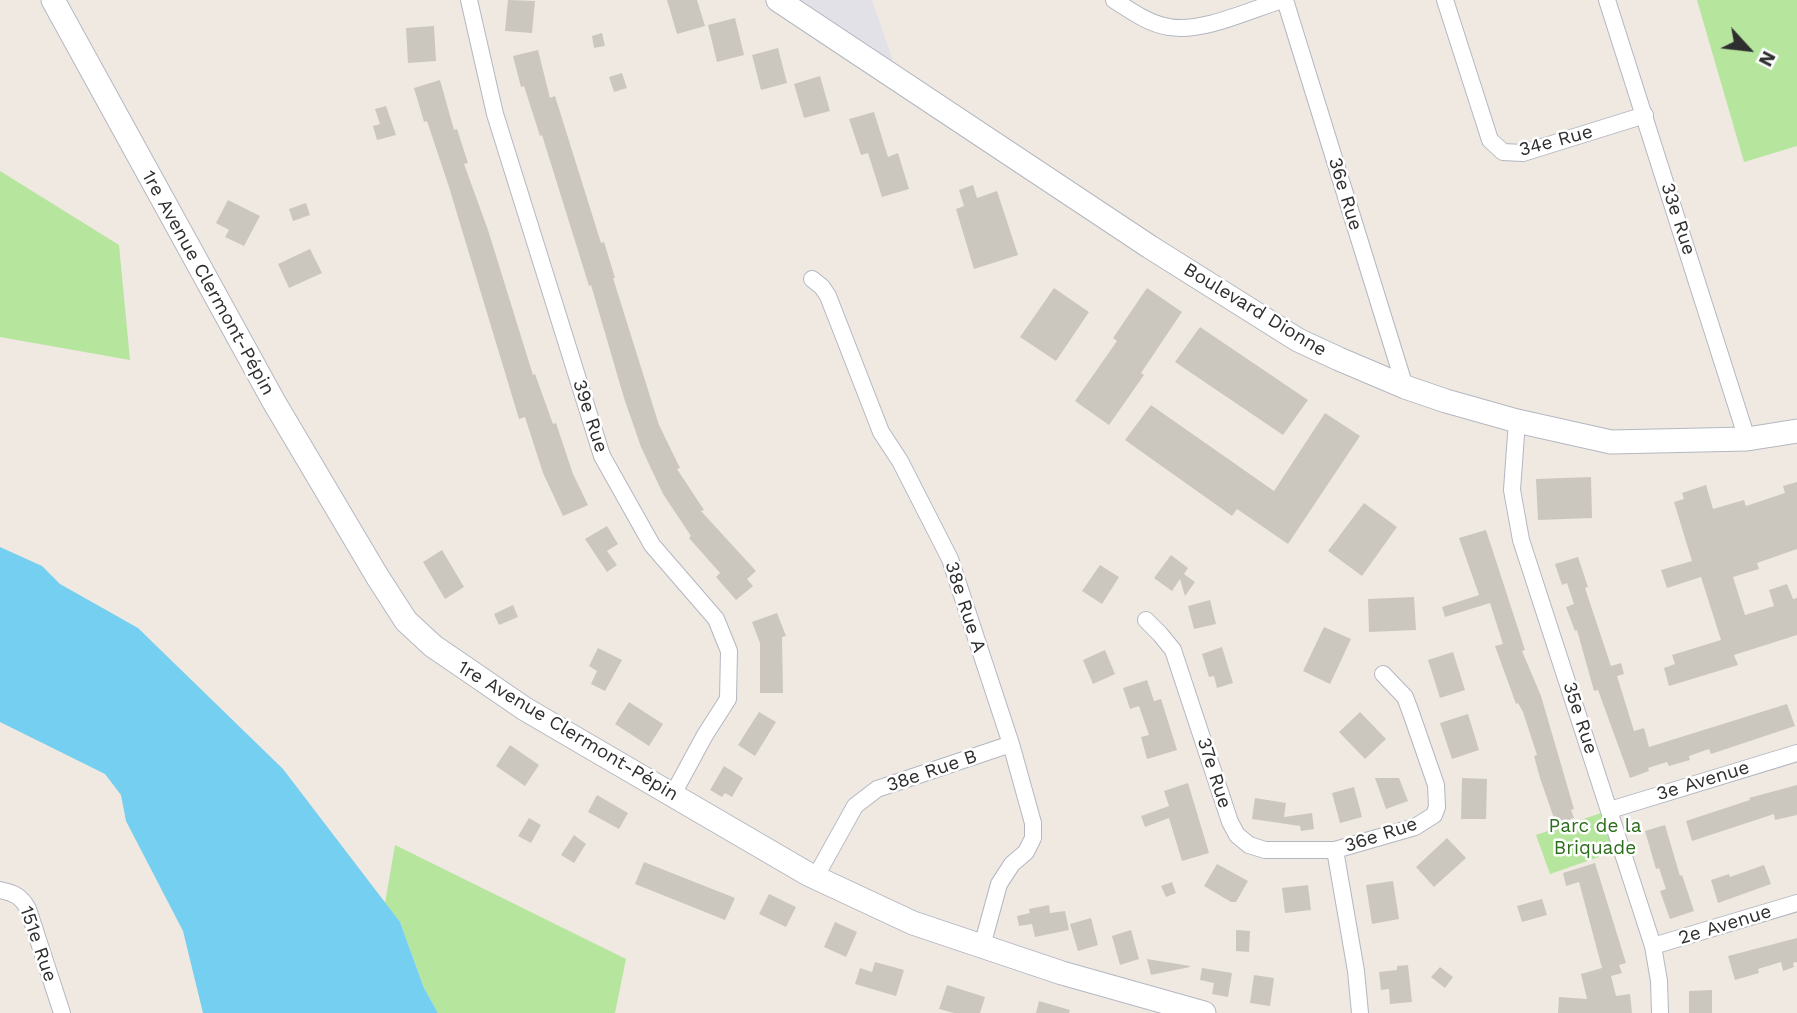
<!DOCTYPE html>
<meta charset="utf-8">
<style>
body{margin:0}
#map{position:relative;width:1797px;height:1013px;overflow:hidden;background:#efe9e1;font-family:"Work Sans",sans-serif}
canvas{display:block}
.north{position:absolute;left:1713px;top:14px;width:70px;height:70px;-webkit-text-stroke:5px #fff;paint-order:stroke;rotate:117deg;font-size:19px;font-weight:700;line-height:28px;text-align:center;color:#2e2e2e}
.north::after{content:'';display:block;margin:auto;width:24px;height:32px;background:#2e2e2e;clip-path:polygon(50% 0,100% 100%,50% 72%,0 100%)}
</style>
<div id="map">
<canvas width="1797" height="1013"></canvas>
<div class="north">N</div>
</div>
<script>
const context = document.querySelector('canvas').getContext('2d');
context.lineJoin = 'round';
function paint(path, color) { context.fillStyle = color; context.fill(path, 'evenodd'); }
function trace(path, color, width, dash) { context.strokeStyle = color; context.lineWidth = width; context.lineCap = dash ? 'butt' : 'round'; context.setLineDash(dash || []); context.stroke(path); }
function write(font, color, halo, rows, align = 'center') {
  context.font = font + ' "Work Sans",sans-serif'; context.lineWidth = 5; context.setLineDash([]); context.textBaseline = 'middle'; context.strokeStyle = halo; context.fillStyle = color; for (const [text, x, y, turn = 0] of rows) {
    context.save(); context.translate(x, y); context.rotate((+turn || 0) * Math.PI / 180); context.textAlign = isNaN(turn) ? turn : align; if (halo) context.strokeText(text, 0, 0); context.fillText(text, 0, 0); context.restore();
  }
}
paint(new Path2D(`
 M779,0h93l28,81z`), '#e3e1e8');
paint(new Path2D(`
 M1697,0h100v146l-53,16z
 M0,171l119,74 11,115 -130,-23z
 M1610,810l12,39 -72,25 -14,-39z
 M395,845l231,114 -11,54h-177l-14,-25 -24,-66 -15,-19z`), '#b6e59e');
paint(new Path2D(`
 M0,547l42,19 18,18 78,44 145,141 117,153 24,66 14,25h-235l-20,-82 -57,-110 -5,-26 -16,-21 -105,-52z`), '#75cff0');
paint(new Path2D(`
 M508,0l27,1 -3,32 -27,-2z
 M667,0h30l8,26 -28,8z
 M735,18l9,37 -27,7 -9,-37z
 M434,26l2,35 -28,2 -2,-35z
 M602,33l3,13 -11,2 -2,-12z
 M778,48l9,35 -26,7 -9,-35z
 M538,50l12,48 5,-2 46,147 3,-1 11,36h-2l46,147 21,43 -3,1 27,41 -3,1 55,60 -9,8 6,7 -17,14 -20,-23 4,-4 -31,-35 2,-2 -28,-42 -22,-47 -17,-49 -33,-113 -2,1 -47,-151 -2,1 -16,-50 -3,1 -8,-31z
 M622,73l5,15 -13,4 -5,-15z
 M820,76l10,35 -26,7 -10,-34z
 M440,80l14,50 3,-1 11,34 -4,1 24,66 45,145 2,-1 18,50 3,-1 17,51 15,31 -25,11 -20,-43 -18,-56 -6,2 -70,-232 -22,-66 -3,1 -10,-34z
 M386,106l10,29 -19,5 -4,-14 7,-2 -5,-15z
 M874,112l14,45 10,-4 11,36 -27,8 -14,-44 -7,2 -12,-36z
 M973,185l4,13 20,-7 21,64 -44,14 -18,-60 8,-3 -5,-16z
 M228,200l32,16 -16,30 -19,-9 4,-7 -13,-7z
 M306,203l4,12 -17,6 -4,-12z
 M310,249l12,24 -33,15 -11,-24z
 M1054,288l35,24 -33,49 -36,-24z
 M1147,288l35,24 -41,61 3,2 -35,50 -34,-24 42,-60 -4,-3z
 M1200,327l108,73 -25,35 -108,-73z
 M1151,405l123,86 51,-78 35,23 -72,108 -51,-35 -5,7 -107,-76z
 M1591,477l1,41 -54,2 -2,-41z
 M1797,482v67l-40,14 2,6 -26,8 12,38 29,-9 -5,-16 18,-6 6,15 4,-1v37l-63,20 4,10 -69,21 -5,-18 11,-4 -3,-9 49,-15 -20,-63 -34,11 -6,-18 31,-9 -18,-59 10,-3 -2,-6 24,-8 7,24 31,-9 2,6 39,-13 -2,-7z
 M1364,503l33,24 -35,49 -34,-25z
 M607,526l11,18 -11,7 10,14 -10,7 -22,-33z
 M1486,530l39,120 -3,1 19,45 33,113 -3,1 3,8 -18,6 -16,-46 -6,-22 3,-1 -14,-43 -5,-9 -2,1 -21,-58 8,-2 -13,-41 -45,14 -3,-10 37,-12 -20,-57z
 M442,550l22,37 -19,12 -22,-37z
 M1171,555l17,13 -4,6 11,8 -10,14 -5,-17 -8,12 -18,-13z
 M1578,557l10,30 -3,1 26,78 10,-3 3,11 -7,2 17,55 10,-3 5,19 138,-43 8,22 -84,28 -2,-5 -20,7 1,4 -21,6 -2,-4 -19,6 1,3 -19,7 -32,-88 -4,1 -17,-61 -2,1 -9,-24 8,-3 -7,-21 -5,2 -7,-21z
 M1100,565l19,12 -17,27 -20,-13z
 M1414,597l2,33 -47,2 -1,-33z
 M1210,600l6,24 -22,5 -6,-23z
 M513,605l5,12 -19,8 -5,-11z
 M777,613l9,23 -4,1 1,56h-23v-50l-8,-21z
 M1324,627l27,12 -21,45 -27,-13z
 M1222,647l11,36 -16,5 -3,-12 -5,1 -7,-23z
 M598,648l24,12 -17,31 -14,-7 6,-13 -8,-5z
 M1105,650l10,24 -22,10 -10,-24z
 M1453,652l12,38 -25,8 -12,-38z
 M1147,680l7,21 7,-2 16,51 -30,9 -6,-22 8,-2 -10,-29 -9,3 -7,-21z
 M629,702l34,22 -14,22 -34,-22z
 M759,712l17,10 -21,34 -17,-11z
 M1360,712l26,27 -21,20 -26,-27z
 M1468,714l11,36 -27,9 -12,-36z
 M510,745l29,20 -14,21 -29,-20z
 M724,766l19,12 -11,19 -7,-4 -3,4 -12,-7z
 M1375,778h24l9,23 -22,8z
 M1462,778l25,1 -1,40h-25z
 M1188,783l21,70 -27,8 -13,-43 -24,9 -4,-11 28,-10 -5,-15z
 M1797,785v30l-22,5 -1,-6 -82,27 -6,-20 64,-21 -1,-2z
 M1354,787l8,30 -22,6 -8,-30z
 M597,795l31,18 -9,16 -31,-17z
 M1255,798l31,5 -2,14 28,-4 2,16 -13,2 -1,-5 -48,-7z
 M529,818l12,7 -10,18 -13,-7z
 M1665,825l15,51 2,-1 12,36 -24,8 -10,-28 6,-2 -7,-21 -3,1 -11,-38z
 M574,835l12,9 -12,19 -13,-8z
 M1447,838l19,20 -32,29 -18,-20z
 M644,862l91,36 -10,22 -90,-36z
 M1595,863l31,100 -7,2 3,8 -11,3 5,20 14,-2 2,19h-74l1,-16 28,2 -6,-25 21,-6 -23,-86 -13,4 -3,-13z
 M1217,864l31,17 -12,21h-5l-27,-16z
 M1764,865l7,19 -53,19 -7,-23 18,-6 1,3z
 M1393,881l6,38 -27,5 -6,-39z
 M1172,882l4,11 -10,4 -5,-11z
 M1308,885l3,25 -26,3 -3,-25z
 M769,894l27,13 -10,20 -27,-13z
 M1542,899l5,16 -25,7 -5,-16z
 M1049,905l1,8 15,-2 4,19 -34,7 -3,-13 -13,2 -2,-10 13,-3 -1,-4z
 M1091,918l7,27 -20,6 -8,-27z
 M835,922l22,10 -11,25 -22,-10z
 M1131,930l8,29 -19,6 -8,-29z
 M1236,930l14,1 -1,21 -13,-1z
 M1797,938v24l-4,1 1,4 -11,4 -2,-9 -23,7 1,4 -24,7 -7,-24z
 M1147,959l43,7v1l-39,8z
 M875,962l29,8 -8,26 -41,-12 5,-16 12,4z
 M1408,965l4,37 -22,2 -1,-15 -8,1 -2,-18 18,-2v-4z
 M1440,967l13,10 -8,11 -14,-11z
 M1202,968l30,5 -4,24 -16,-3 2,-11 -14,-3z
 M1254,975l20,3 -4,28 -20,-3z
 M947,985l38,12 -5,16h-26l-15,-4z
 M1712,990v23h-23v-22z
 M1039,1001l31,9 -1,3h-33z`), '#cbc7bf');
const street = new Path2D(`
 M469,0l26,114 107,342 50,89 64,74 13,32 -1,48 -23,36 -32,59
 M1114,0c17,11 35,24 55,27 33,6 81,-17 113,-27
 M1285,0l120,387
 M1445,0l45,140 13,12 20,1 122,-38
 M1607,0l140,439
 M812,279l10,8 6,9 53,136 19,29 50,98 61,185 22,79v15l-7,14 -14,12 -13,20 -17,62
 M1517,421l-5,69 9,50 132,406 6,35 1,32
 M1146,620l14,14 13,16 57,172 7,13 12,10 16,5h70l80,-23 19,-12 3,-8 -1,-22 -25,-72 -6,-16 -22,-23
 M1610,810l187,-57
 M1335,850l21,121 4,42
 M815,878l40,-72 22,-17 134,-45
 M0,890c14,3 21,6 28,19l34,104
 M1653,946l144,-43`);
const secondary = new Path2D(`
 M53,0l221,402 103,174 29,45 27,25 92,63 283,165 105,49 149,50 142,40
 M778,0l372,247 148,93 41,19 66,28 41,14 71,20 94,21 136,-3 50,-8`);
trace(street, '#b4b7c1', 18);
trace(secondary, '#b4b7c1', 25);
trace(street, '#fff', 16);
trace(secondary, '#fff', 23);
write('19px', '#2e2e2e', '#fff', [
 ["34e Rue",1556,141,-15],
 ["36e Rue",1345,194,73],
 ["33e Rue",1678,219,72],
 ["1re Avenue Clermont-Pépin",208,283,61],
 ["Boulevard Dionne",1255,310,31],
 ["39e Rue",590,416,72],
 ["38e Rue A",965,607,72],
 ["35e Rue",1580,718,72],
 ["1re Avenue Clermont-Pépin",568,731,31],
 ["38e Rue B",932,771,-19],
 ["37e Rue",1214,773,72],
 ["3e Avenue",1703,781,-17],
 ["36e Rue",1381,835,-18],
 ["2e Avenue",1725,925,-17],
 ["151e Rue",38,944,71]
]);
write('19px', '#2c6e1b', '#fff', [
 ["Parc de la",1595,826],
 ["Briquade",1595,848]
]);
</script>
